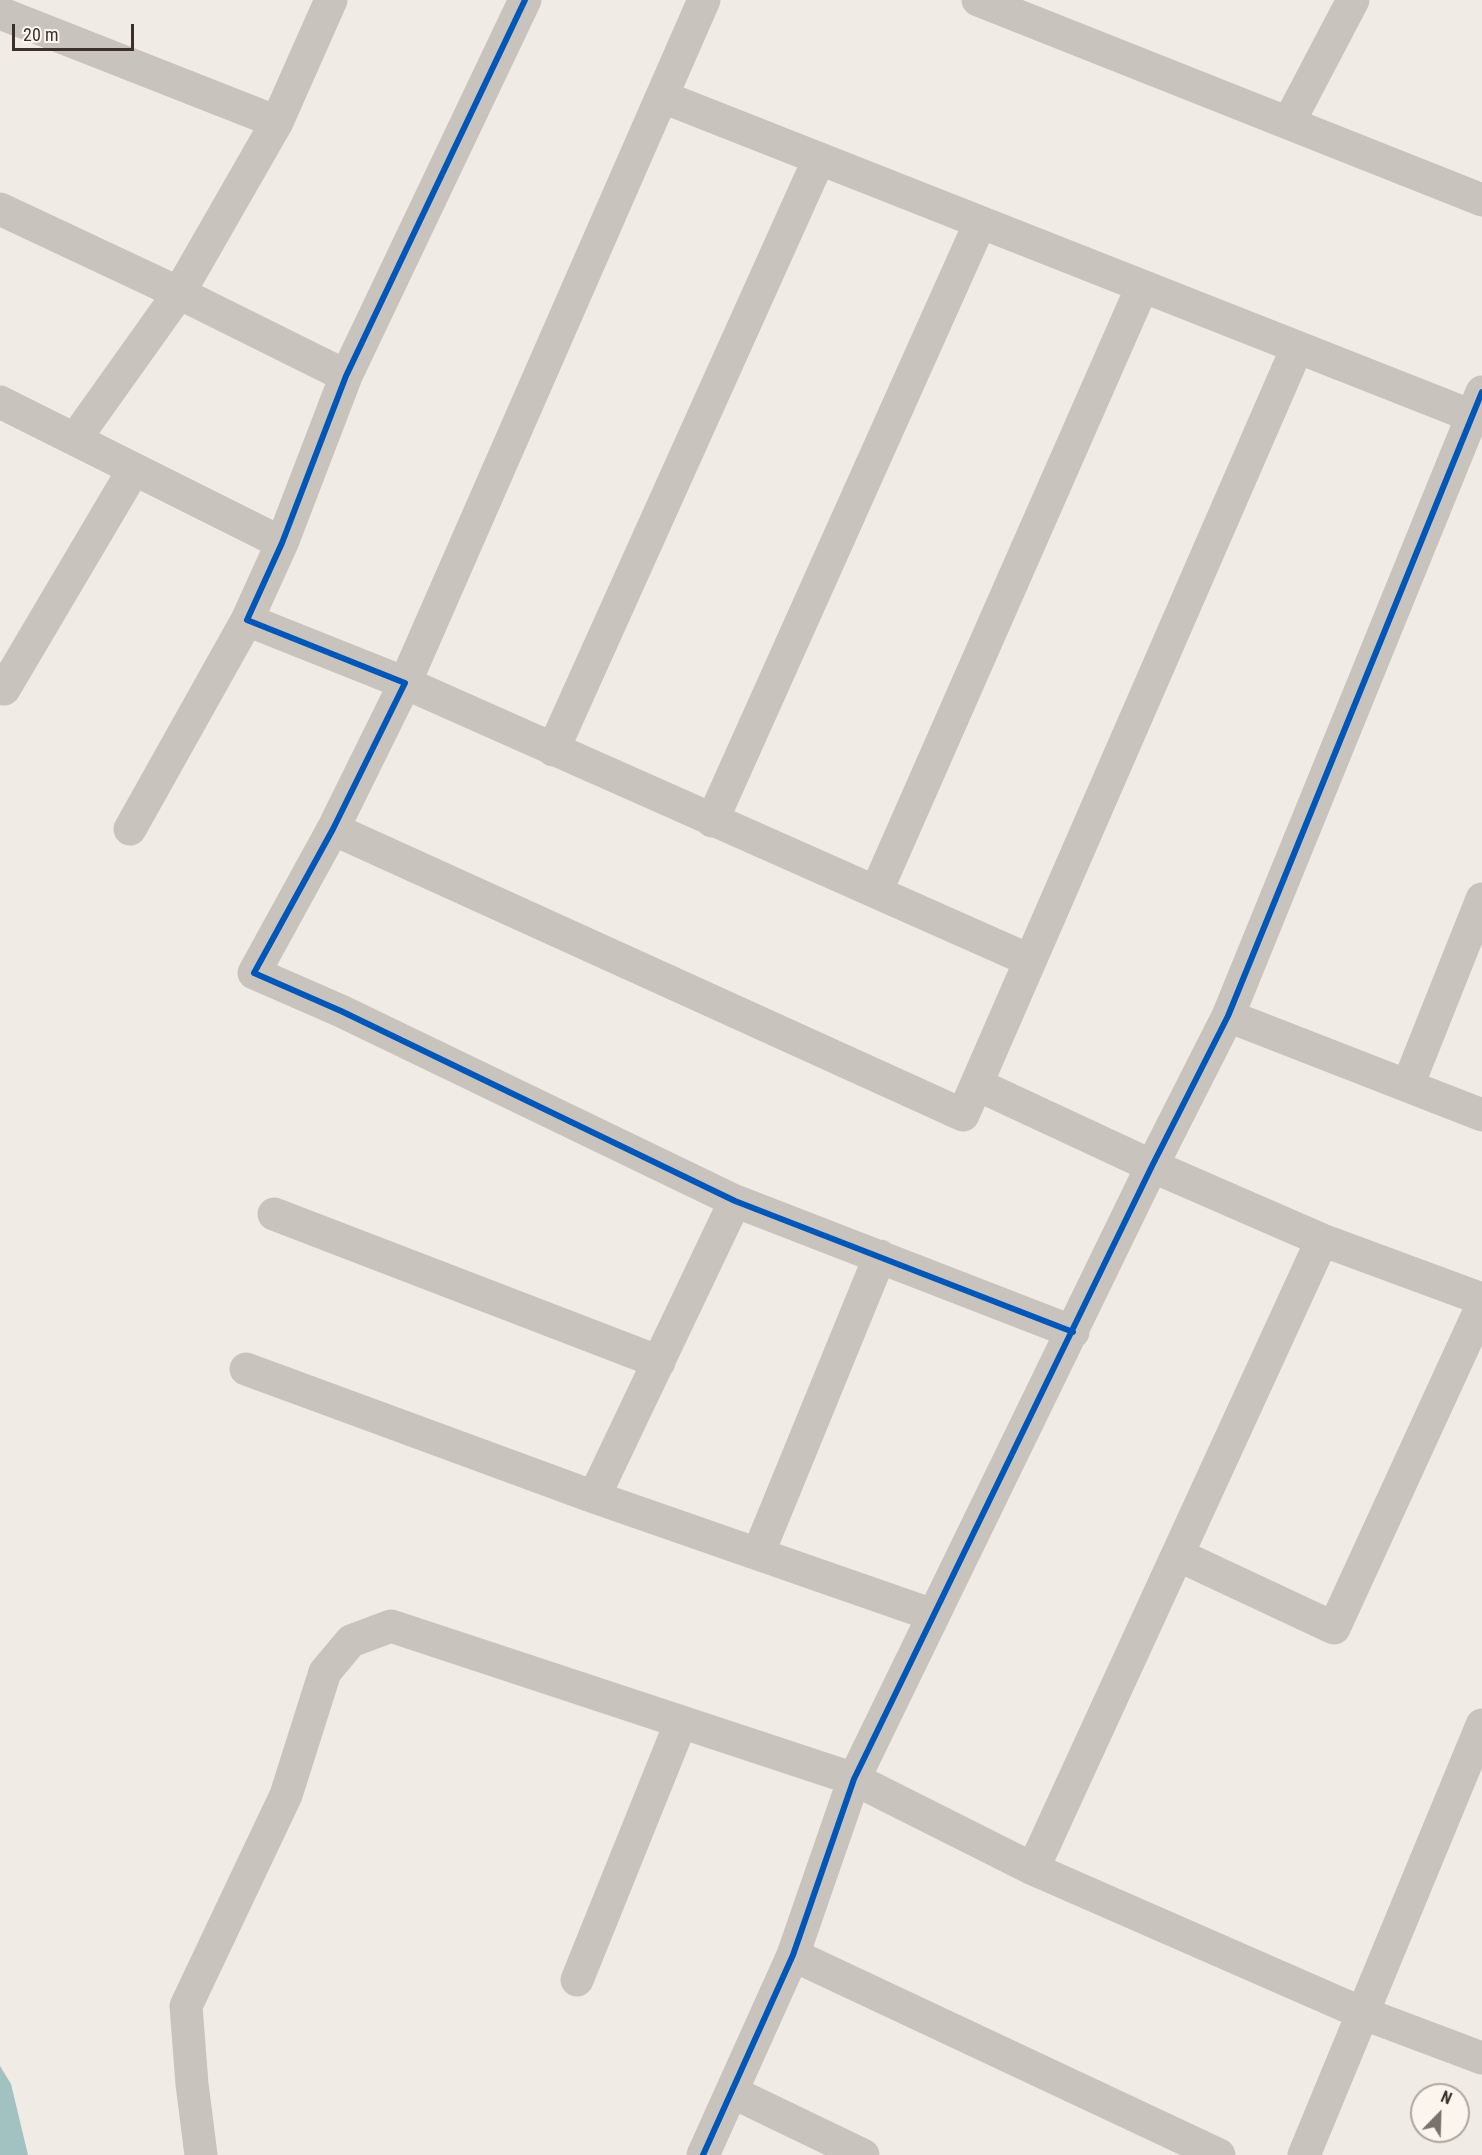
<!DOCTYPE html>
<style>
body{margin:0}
#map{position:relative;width:1482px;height:2155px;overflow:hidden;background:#f0ebe5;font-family:"Roboto Condensed",sans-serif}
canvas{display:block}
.north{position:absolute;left:1410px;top:2083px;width:60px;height:60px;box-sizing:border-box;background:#fbf5ee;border:2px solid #aea6a0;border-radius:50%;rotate:23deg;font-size:16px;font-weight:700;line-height:24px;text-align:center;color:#3b302b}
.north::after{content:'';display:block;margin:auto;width:21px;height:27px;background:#7a716c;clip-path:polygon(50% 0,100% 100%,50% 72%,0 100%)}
.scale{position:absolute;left:12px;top:24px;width:122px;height:27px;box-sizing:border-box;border:3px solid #3b302b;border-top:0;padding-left:8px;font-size:18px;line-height:21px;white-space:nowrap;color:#3b302b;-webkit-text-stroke:4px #fbf5ee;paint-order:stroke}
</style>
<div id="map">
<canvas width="1482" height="2155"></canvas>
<div class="north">N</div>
<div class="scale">20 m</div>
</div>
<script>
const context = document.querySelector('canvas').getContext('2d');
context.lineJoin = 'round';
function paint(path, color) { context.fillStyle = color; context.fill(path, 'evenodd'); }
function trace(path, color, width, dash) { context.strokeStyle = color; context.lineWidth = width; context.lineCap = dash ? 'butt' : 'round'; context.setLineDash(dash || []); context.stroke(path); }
paint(new Path2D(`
 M0,2066l11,18 17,71h-28z`), '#a1c2c1');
trace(new Path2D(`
 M525,0l-179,376 -64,167 -35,77 158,63 -72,146 -79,144 87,38 394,190 338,131
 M704,0l-299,683 624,277
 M978,0l504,200
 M0,13l277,109
 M663,97l809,319
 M1289,122l64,-122
 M0,209l179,84 167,83
 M0,402l282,141
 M75,439l104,-146 98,-171 54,-122
 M4,689l130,-220
 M553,750l266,-591
 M712,821l268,-598
 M130,829l117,-209
 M333,829l630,286 334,-767
 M876,892l266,-605
 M1228,1016l254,99
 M978,1085l174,81 170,74 160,59
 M1408,1085l74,-186
 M735,1201l-141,296 339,118
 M274,1214l385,148
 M246,1369l348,128
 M758,1554l122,-298
 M1178,1555l156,73 148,-322
 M1033,1869l289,-629
 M793,1955l426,200
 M577,1980l104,-258
 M732,2092l131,63
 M201,2155l-9,-71 -6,-78 100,-211 39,-123 26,-31 40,-15 463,153 179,90 329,144 120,45
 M703,2155l90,-200 61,-176 298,-613 76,-150 254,-624
 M1304,2155l178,-430`), '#c9c3be', 33);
trace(new Path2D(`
 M525,0l-179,376 -64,167 -35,77 158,63 -72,146 -79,144 87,38 394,190 338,131
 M703,2155l90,-200 61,-176 298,-613 76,-150 254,-624`), '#0057b8', 6);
</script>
